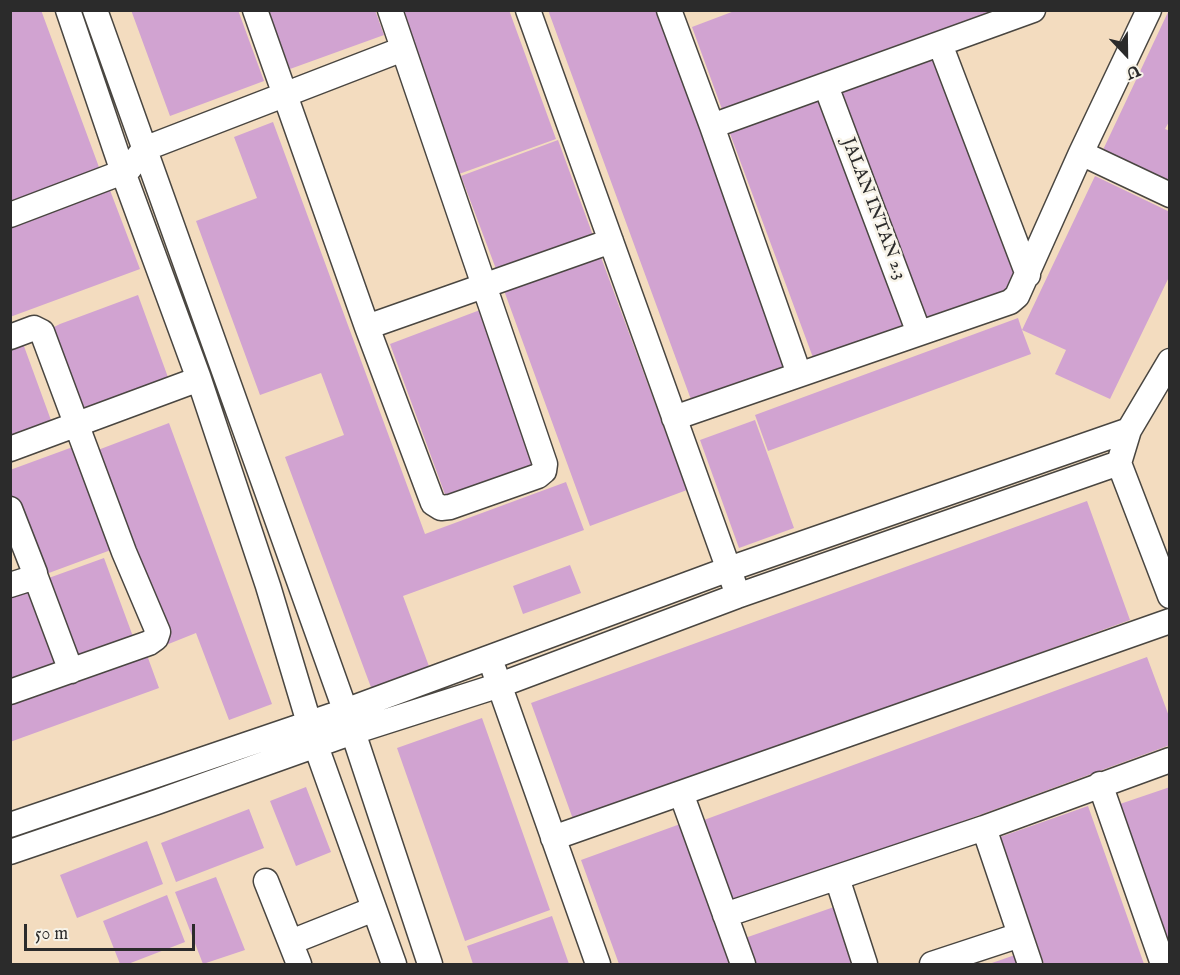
<!DOCTYPE html>
<style>
body{margin:0}
#map{position:relative;width:1180px;height:975px;overflow:hidden;background:#f3dcbf;font-family:"IM FELL English",serif}
canvas{display:block}
.frame{position:absolute;inset:0;border:12px solid #2b2b2b;pointer-events:none}
.north{position:absolute;left:1096px;top:24px;width:60px;height:60px;-webkit-text-stroke:4px #f7f3e8;paint-order:stroke;rotate:158deg;font-size:16px;font-weight:700;line-height:24px;text-align:center;color:#2b2b2b}
.north::after{content:'';display:block;margin:auto;width:21px;height:27px;background:#2b2b2b;clip-path:polygon(50% 0,100% 100%,50% 72%,0 100%)}
.scale{position:absolute;left:24px;top:924px;width:171px;height:27px;box-sizing:border-box;border:3px solid #2b2b2b;border-top:0;padding-left:8px;font-size:18px;line-height:21px;white-space:nowrap;color:#2b2b2b;-webkit-text-stroke:4px #f7f3e8;paint-order:stroke}
</style>
<div id="map">
<canvas width="1180" height="975"></canvas>
<div class="frame"></div>
<div class="north">U</div>
<div class="scale">50 m</div>
</div>
<script>
const context = document.querySelector('canvas').getContext('2d');
context.lineJoin = 'round';
function paint(path, color) { context.fillStyle = color; context.fill(path, 'evenodd'); }
function trace(path, color, width, dash) { context.strokeStyle = color; context.lineWidth = width; context.lineCap = dash ? 'butt' : 'round'; context.setLineDash(dash || []); context.stroke(path); }
function write(font, color, halo, rows, align = 'center') {
  context.font = font + ' "IM FELL English",serif'; context.lineWidth = 5; context.setLineDash([]); context.textBaseline = 'middle'; context.strokeStyle = halo; context.fillStyle = color; for (const [text, x, y, turn = 0] of rows) {
    context.save(); context.translate(x, y); context.rotate((+turn || 0) * Math.PI / 180); context.textAlign = isNaN(turn) ? turn : align; if (halo) context.strokeText(text, 0, 0); context.fillText(text, 0, 0); context.restore();
  }
}
paint(new Path2D(`
 M10,10h31l62,168 -93,34z
 M131,10h107l26,71 -94,35z
 M268,10h107l9,25 -94,34z
 M399,10h110l47,129 -97,35z
 M548,10h109l132,359 -96,36z
 M737,10h260l-274,102 -31,-85z
 M1169,10l1,110 -5,9 5,2v53l-68,-32z
 M935,56l85,232 -97,35 -85,-231z
 M826,96l85,231 -96,36 -86,-232z
 M273,122l152,412 141,-52 18,48 -181,66 27,73 -58,21 -87,-233 59,-22 -23,-62 -61,22 -64,-174 61,-23 -23,-61z
 M558,140l37,101 -96,36 -38,-101z
 M1095,176l75,36v63l-60,124 -55,-25 11,-24 -44,-20 9,24 -263,97 -13,-36 263,-97 4,12z
 M108,185l32,84 -130,48v-96z
 M598,249l89,241 -97,36 -88,-241 44,-17 5,10 -4,-11z
 M138,295l31,85 -88,31 -31,-82 10,-5z
 M480,310l57,156 -90,34 -57,-156z
 M21,338l31,85 -42,15v-96z
 M755,420l39,108 -55,20 -39,-108z
 M169,423l103,281 -43,16 -33,-87 -30,12 -76,-192z
 M81,444l38,103 -81,30 -28,-73v-34z
 M1087,501l43,119 -556,202 -43,-119z
 M104,558l31,84 -125,46v-96z
 M570,565l11,28 -58,21 -10,-28z
 M144,647l15,41 -149,54v-46z
 M1147,657l23,62v26l-435,160 -31,-85z
 M482,718l68,192 -85,31 -68,-193z
 M306,787l25,65 -35,14 -26,-65z
 M1170,787v166l-53,-148z
 M1088,806l56,158h-100l-44,-127z
 M249,809l15,39 -88,34 -15,-39z
 M683,823l51,141h-115l-38,-104z
 M147,841l16,43 -86,34 -17,-43z
 M216,877l29,73 -42,14 -28,-72z
 M167,895l18,47 -57,22h-8l-17,-43z
 M834,907l20,57h-100l-9,-26z
 M552,916l17,48h-96l-6,-18z
 M1015,955l3,9h-29z`), '#d1a3d1');
const minor = new Path2D(`
 M68,10l55,162 76,207 69,207 48,160 78,218
 M95,10l258,722 77,232
 M255,10l112,317 66,176 8,5 9,-1 88,-31 6,-5 1,-7 -155,-454
 M528,10l206,574
 M669,10l43,116 87,248
 M940,44l88,231
 M826,86l93,247
 M712,126l321,-116
 M1081,153l89,42
 M10,215l113,-43 6,-3 15,-20 259,-100
 M367,327l244,-86
 M10,337l24,-9 8,4 82,220 34,80 -2,6 -7,5 -139,49
 M1170,361l-41,69 -10,33 51,133
 M674,418l336,-116 7,-6 64,-143 68,-143
 M10,449l189,-70
 M10,509l25,64 -3,5 -22,7
 M35,575l36,96
 M494,670l104,294
 M1100,784l63,180
 M681,793l62,171
 M10,825l335,-114 384,-142 400,-139
 M984,828l46,136
 M553,838l617,-217
 M10,852l147,-50 196,-70 147,-47 237,-89 382,-133
 M837,878l28,86
 M266,881l33,83
 M725,915l259,-87 186,-68
 M291,942l83,-33
 M932,964l88,-29`);
trace(minor, '#494641', 27);
trace(minor, '#fff', 24);
write('18px', '#2b2b2b', '#f7f3e8', [
 ["JALAN INTAN 2.3",873,209,69]
]);
</script>
